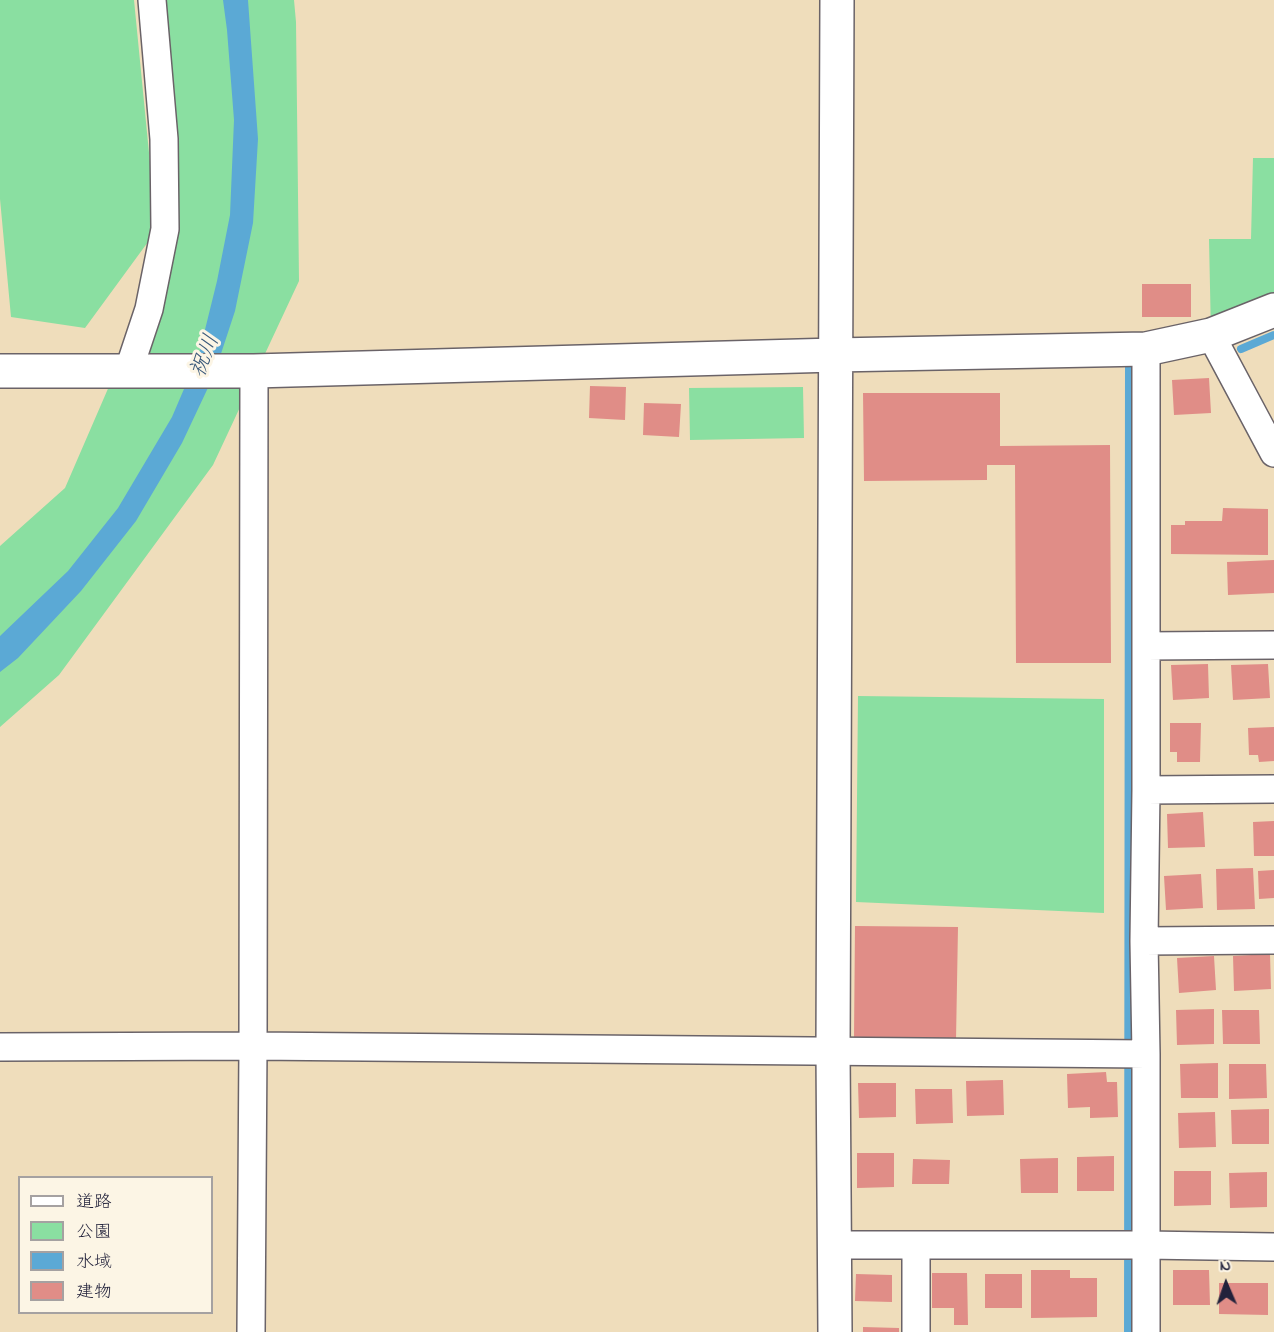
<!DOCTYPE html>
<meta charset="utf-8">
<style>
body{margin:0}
#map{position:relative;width:1274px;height:1332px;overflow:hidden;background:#efddbb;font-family:"Indie Flower","Klee One",sans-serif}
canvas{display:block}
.legend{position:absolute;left:18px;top:1176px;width:195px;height:138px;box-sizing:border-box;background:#fcf5e5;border:2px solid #a5a1a1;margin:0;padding:8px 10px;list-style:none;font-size:18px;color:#22223b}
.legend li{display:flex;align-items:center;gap:12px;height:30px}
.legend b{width:30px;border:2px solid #a5a1a1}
.north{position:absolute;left:1196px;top:1254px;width:60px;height:60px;-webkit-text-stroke:4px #fcf5e5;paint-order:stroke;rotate:358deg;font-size:16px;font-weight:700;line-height:24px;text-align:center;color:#22223b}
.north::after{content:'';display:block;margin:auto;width:21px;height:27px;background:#22223b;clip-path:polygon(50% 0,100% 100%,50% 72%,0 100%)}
</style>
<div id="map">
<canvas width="1274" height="1332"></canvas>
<ul class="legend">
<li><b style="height:8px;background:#fff"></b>道路</li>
<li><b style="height:16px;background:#8adfa1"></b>公園</li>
<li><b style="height:16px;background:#5ba9d5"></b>水域</li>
<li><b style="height:16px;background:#e08d87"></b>建物</li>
</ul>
<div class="north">N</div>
</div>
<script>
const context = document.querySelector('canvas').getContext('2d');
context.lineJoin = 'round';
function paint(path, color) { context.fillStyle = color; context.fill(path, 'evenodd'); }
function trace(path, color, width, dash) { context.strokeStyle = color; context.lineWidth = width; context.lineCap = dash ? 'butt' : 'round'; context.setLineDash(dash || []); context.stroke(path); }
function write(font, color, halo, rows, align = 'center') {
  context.font = font + ' "Indie Flower","Klee One",sans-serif'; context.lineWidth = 6; context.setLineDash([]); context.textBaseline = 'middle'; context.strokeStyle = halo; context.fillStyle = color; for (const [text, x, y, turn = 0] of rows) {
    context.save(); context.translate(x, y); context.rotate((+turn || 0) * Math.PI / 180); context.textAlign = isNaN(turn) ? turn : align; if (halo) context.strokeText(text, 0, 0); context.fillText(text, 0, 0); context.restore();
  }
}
paint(new Path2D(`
 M0,0h134l22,224 3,-224h135l2,22 3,259 -86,184 -154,210 -59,52v-181l65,-58 90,-208 1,-49 -71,97 -74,-11 -11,-118z
 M1253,158h21v148l-63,29 -2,-96h42z
 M803,387l1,51 -114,2 -1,-52z
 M858,696l246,3v214l-248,-11z`), '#8adfa1');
paint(new Path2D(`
 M223,0h25l10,139 -5,84 -18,88 -21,64 -32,68 -46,78 -55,70 -63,67 -18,14v-36l68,-65 50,-63 54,-91 27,-63 18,-73 13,-66 4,-95 -7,-90z`), '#5ba9d5');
trace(new Path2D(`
 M1241,349l33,-14
 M1128,1332l1,-965`), '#5ba9d5', 8);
paint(new Path2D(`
 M1142,284h49v33h-49z
 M1209,378l2,35 -37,2 -2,-35z
 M590,386l36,1 -1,33 -36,-2z
 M863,393h137v53l110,-1 1,218h-95l-1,-198h-28v15l-123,1z
 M644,403l37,1 -2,33 -36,-2z
 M1223,508l45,1v46l-97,-1v-29h14v-4h37z
 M1274,560v33l-46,2 -1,-33z
 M1208,664l1,34 -36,2 -2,-35z
 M1268,664l2,34 -37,2 -2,-35z
 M1170,723h31l-1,39h-23v-10h-7z
 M1274,727v34l-15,1 -1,-7h-9l-1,-27z
 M1203,812l2,35 -37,1 -1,-34z
 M1274,821v35h-20l-1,-34z
 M1253,868l2,41 -38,1 -1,-41z
 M1274,870v28l-15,1 -1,-28z
 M1201,874l2,34 -37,2 -2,-34z
 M855,926l103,1 -2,113 -102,-2z
 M1270,954l1,35 -37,2 -1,-35z
 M1214,956l2,34 -37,3 -2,-35z
 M1214,1009v35l-37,1 -1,-35z
 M1222,1010h37l1,34h-37z
 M1218,1063v35h-37l-1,-34z
 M1229,1064h37l1,34 -38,1z
 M1106,1072l1,10h10l1,35 -28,1v-11l-22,1 -1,-34z
 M1003,1080l1,35 -37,1 -1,-35z
 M858,1083h38v34l-37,1z
 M915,1089h37l1,34 -37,1z
 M1269,1109v35h-37l-1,-34z
 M1215,1112l1,35 -37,1 -1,-35z
 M857,1153h37v34l-37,1z
 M1114,1156v35h-37v-34z
 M1058,1158v35h-37l-1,-34z
 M913,1159l37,1 -1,24h-37z
 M1174,1171h37v34l-37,1z
 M1267,1172v35l-37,1 -1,-35z
 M1031,1270h39v8h27v39l-66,1z
 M1173,1270h36l1,35h-37z
 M932,1273h35l1,52h-14v-17h-22z
 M856,1274l36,1v27l-37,-1z
 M985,1274h37v34h-37z
 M1219,1283h49v32l-49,-1z
 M863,1327l36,1v4h-36z`), '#e08d87');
const minor = new Path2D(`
 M1211,335l63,118
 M128,372l21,-63 16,-80 -1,-90 -12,-139
 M1146,646l128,-1
 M1146,790l128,-1
 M1144,941l130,-1
 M0,1047l253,-1 893,8
 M835,1245h311l128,2
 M916,1245v87
 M251,1332l2,-286 1,-675
 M1146,1332v-278l-2,-113 2,-151v-441`);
const tertiary = new Path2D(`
 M0,371h254l581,-16 311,-6 65,-14 63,-25
 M835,1332l-2,-281 4,-1051`);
trace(minor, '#6a6368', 30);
trace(tertiary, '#6a6368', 36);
trace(minor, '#fff', 27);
trace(tertiary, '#fff', 33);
write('italic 22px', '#395879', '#fcf5e5', [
 ["祝川",207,357,-69]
]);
</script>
